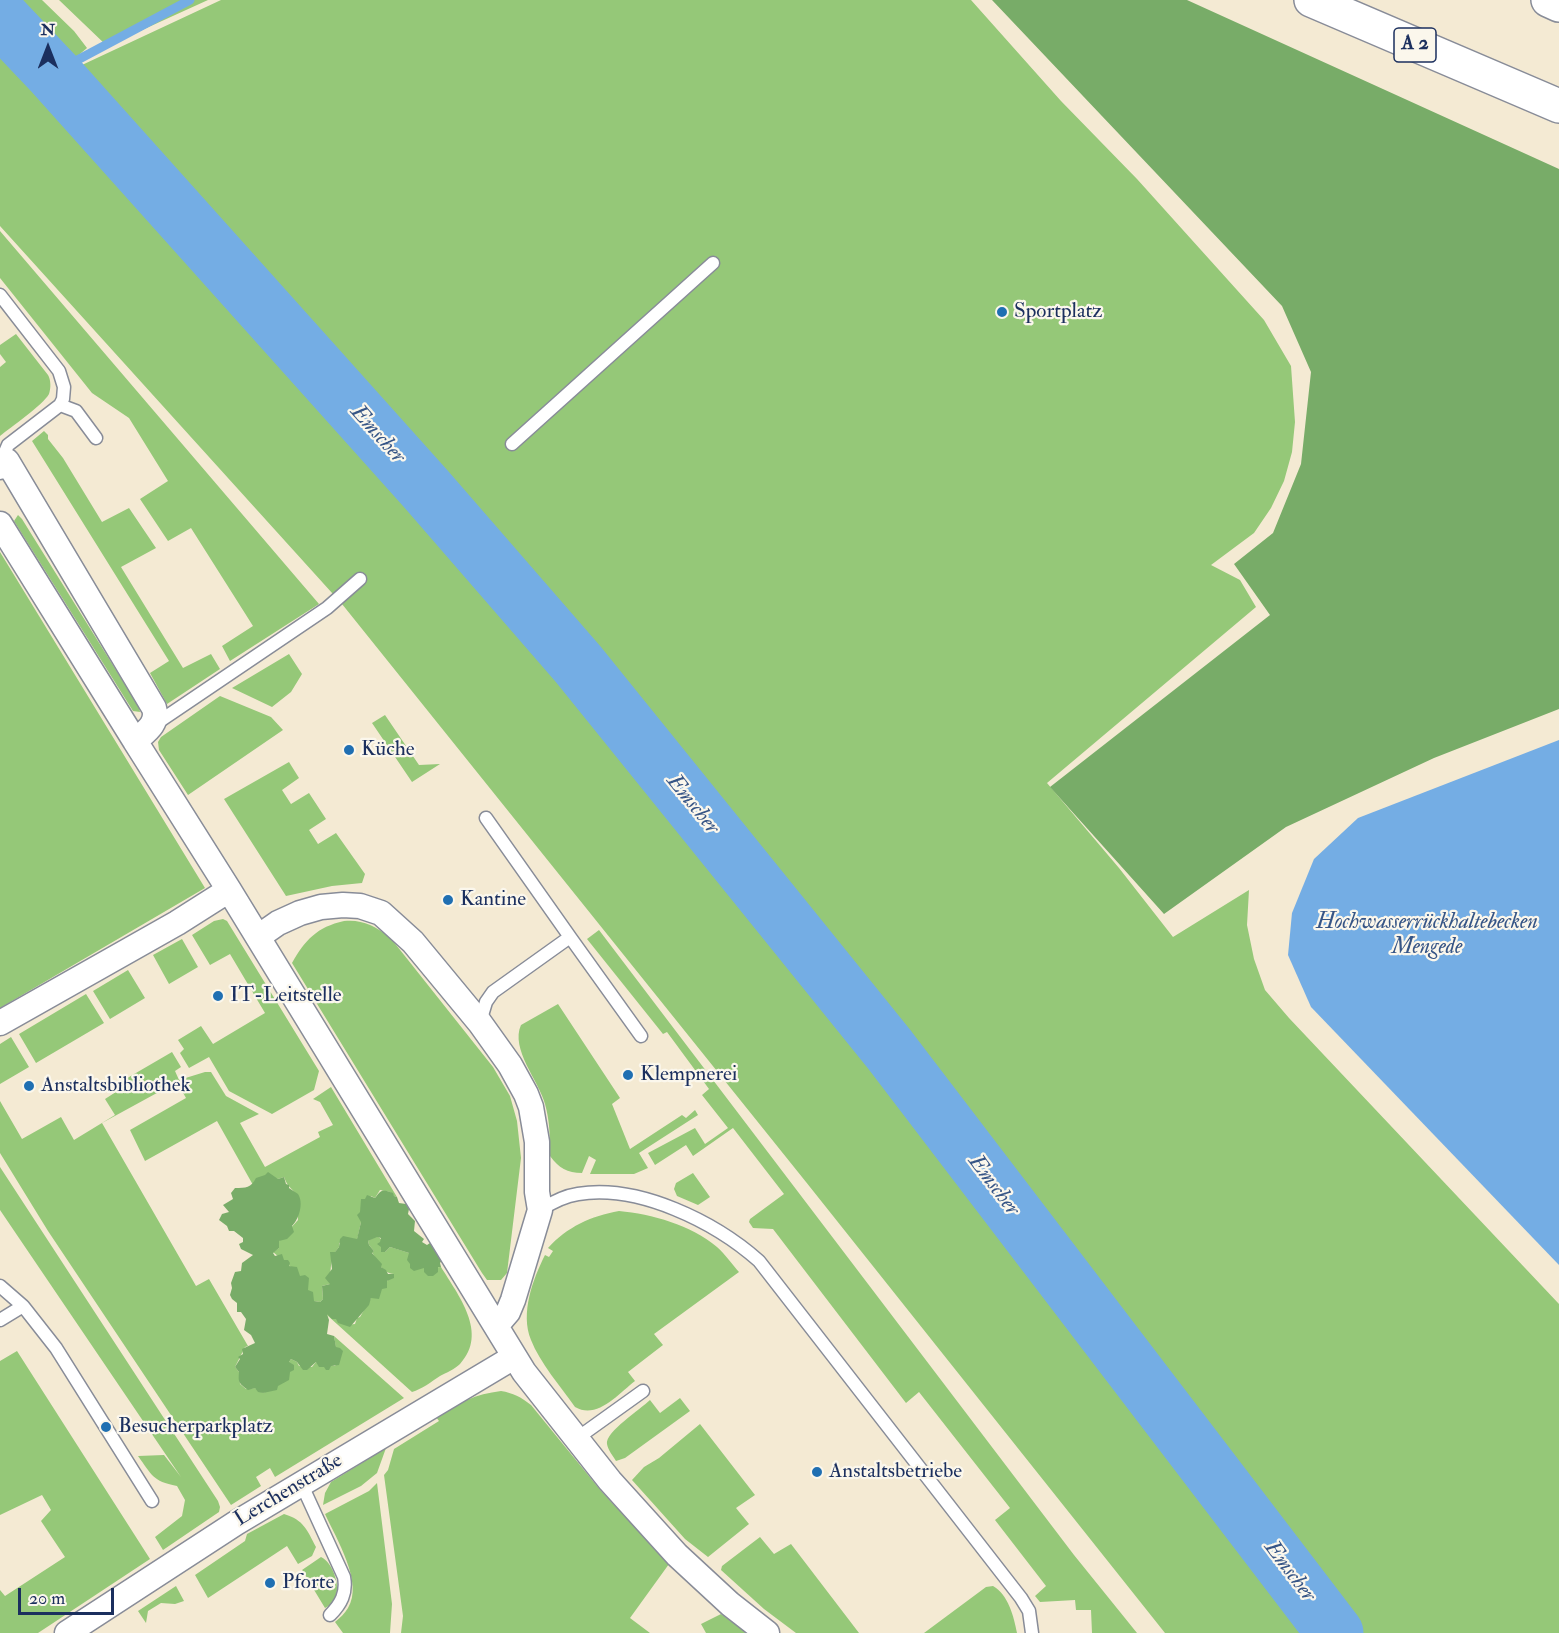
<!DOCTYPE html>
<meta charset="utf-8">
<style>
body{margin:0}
#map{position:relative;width:1559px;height:1633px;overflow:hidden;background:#f4ead3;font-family:"IM FELL Double Pica",serif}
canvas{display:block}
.north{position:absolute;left:18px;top:18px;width:60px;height:60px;-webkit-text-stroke:4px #fbf7ec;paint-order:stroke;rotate:0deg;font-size:16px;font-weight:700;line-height:24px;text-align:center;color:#1b2f5e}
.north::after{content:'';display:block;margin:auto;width:21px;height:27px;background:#1b2f5e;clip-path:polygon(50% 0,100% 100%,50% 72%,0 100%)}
.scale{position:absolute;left:18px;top:1588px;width:96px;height:27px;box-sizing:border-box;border:3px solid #1b2f5e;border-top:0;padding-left:8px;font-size:18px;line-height:21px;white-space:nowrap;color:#1b2f5e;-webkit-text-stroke:4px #fbf7ec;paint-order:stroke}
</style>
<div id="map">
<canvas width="1559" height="1633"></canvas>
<div class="north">N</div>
<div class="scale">20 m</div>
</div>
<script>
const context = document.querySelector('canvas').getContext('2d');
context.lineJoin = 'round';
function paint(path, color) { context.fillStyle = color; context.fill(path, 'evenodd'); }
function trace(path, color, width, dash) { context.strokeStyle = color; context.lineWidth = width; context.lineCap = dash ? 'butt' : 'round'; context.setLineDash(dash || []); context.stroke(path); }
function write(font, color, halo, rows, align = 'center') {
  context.font = font + ' "IM FELL Double Pica",serif'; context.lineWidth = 4.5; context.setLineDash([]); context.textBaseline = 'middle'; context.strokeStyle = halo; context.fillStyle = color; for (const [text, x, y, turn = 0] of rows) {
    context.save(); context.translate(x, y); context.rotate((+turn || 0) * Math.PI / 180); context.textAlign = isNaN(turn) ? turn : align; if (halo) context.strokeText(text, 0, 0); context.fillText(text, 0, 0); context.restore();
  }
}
paint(new Path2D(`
 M9,0h33l32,31 13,17 -13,11 -12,-6z
 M59,0h149l-101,46z
 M221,0h750l90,101 76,78 127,141 27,46 4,56 -3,30 -8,29 -13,27 -17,25 -43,32 29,15 16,27 -209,176 72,85 54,69 76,-47 -2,35 7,34 11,31 24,28 270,286v329h-394l-359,-451 -464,-578 -342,-378v-178l37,38z
 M0,231l319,373 -89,57 -8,-15 31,-20 -62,-98 -23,13 -28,-42 28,-18 -39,-63 -37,-25 -92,-115z
 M16,334l32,41c3,5 3,13 1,19 -6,11 -38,33 -49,42v-69l6,-5 -6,-8v-9z
 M44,431l4,4v4l15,19 39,64 27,-14 27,40 -35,19 62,101 28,-14 9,15 -53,35 -17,-31 19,-12 -137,-220z
 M18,515l4,4 117,188 1,5 -7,-1 -119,-190z
 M0,552l205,336 -205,120z
 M289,654l13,20 -11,18 -19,15 -40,-19z
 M220,696l51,21 12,13 -95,65 -29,-45 -1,-8 3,-5z
 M385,715l34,50 21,-1 -28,18 -40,-59z
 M289,762l10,16 -17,12 9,14 18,-11 17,26 -17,11 9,14 18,-11 29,41 -3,9 -30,3 -46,10 -62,-97z
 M223,919l4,2 92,150 -5,19 -42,24 -43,-23 -20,-34 -20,11 -9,-15 4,-4 -6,-9 23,-14 12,18 52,-31 -35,-59 -20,11 -18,-30 22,-14z
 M344,921c18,-2 30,5 45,15l104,131 17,29 7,25 4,37 -14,115 -6,7h-14l-5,-7 -190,-310c13,-23 25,-36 52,-42z
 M599,930l475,625 63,78h-45l-1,-23h-15l-1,-10 -35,2 -5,-6 11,-10 -51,-66 15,-12 -91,-116 -13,11 -133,-174 -20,-1 -4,-6 1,-3 34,-25 -51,-66 -40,28 -7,-11 -31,20 -7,-12 47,-25 10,16 23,-16 -26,-33 7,-6 -42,-57 -4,2 -76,-95z
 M182,939l16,28 -29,17 -16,-29z
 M128,970l17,28 -35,21 -17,-28z
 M86,994l18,29 -68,40 -17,-29z
 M558,1004l62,94 -8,6 18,45 52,-34 4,3 9,-8 3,5 -59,38 9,15 -14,6h-44l6,-14 -7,-4 -7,17c-15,0 -23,-5 -32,-17 0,-17 0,-35 -5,-52 -6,-23 -35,-55 -24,-79z
 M11,1037l18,30 -29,17v-40z
 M172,1052l9,15 -6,4 4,9 26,-8h6l15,24 33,18 -19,9 25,44 55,-30 -2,-5 15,-7 -13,-23 -7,-3 18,-12 66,110 -3,-1 -4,-4 -10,-2 -5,8 -4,-2 -10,26 -4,18 -7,-1 -11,4v4c-10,11 -8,24 -9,37l-8,2 1,13 -3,3 -7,-1 -16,-29 -24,-20 6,-4v-7l19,-21c-1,-7 3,-20 -2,-26 -5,-7 -8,-6 -12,-17l-6,2 -13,-3 -12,9 -36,-64 -72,40 -15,-31 56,-32 -9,-16 -75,41 94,163 13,-7 39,67 -3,1 -10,20 4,5 1,12 6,5 9,-1 8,5 26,-14v-17l2,-3 6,3 2,4 13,1 4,-5 19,4 6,-9 -5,-9 -2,-12 70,62 -129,79 -5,-9 -14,9 5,9 -30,19 -183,-274 -48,-78v-52l22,38 39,-22 13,23 41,-25 -10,-16 14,-9 -2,-6z
 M0,1167l218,334 2,6 -1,5 -56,38 -8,-13 27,-21 3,-16 -8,-14c-25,-5 -25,-11 -39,-30l26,-1 17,22 -181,-267z
 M693,1173l17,24 -12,8 -21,-9 -3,-7 2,-6z
 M619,1211c33,3 72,14 98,36 8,7 15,17 22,25l-85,62 9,11 -35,27 7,9c-17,13 -38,39 -60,26 -14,-20 -35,-44 -44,-67 -11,-27 2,-61 14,-85l4,2 4,-6 -5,-3c19,-21 43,-32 71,-37z
 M377,1236l4,3v8l4,5 5,-5c7,2 13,4 19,6l12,15 20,-1c17,28 48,66 19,97 -5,5 -14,9 -20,12 -9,6 -18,13 -28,16l-85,-77v-2l3,1 17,11 8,-1 2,-6 3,-1 11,-19 23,-24c-12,-1 -16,-12 -22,-22l2,-1 -5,-6 -1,-4z
 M17,1351l133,208 -112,74h-38v-43l5,6 60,-39 -24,-36 10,-11 -9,-15 -42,20v-154z
 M501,1391c12,2 20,6 30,14l71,87 67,72 -39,54 20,15h-249l2,-17 -19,-141 4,-5 6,-21 45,-28 -3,-4c21,-14 40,-23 65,-26z
 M680,1398l10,13 -65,47 -9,3c-3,-5 -8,-11 -9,-17 -2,-12 34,-35 43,-44l10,13z
 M700,1424l55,71 -19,13 13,16 -41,33 -23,-18 -53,-59 12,-13 15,-9z
 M386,1448l-9,25 -16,13 -38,19 2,-12 6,-11z
 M377,1483l15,121 -2,29h-47l-8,-11c5,-4 10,-9 13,-14 16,-25 -12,-70 -23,-94l44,-23z
 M284,1514c20,6 23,16 32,33l-4,9 -14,8 -11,-18 -79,52 -13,-23 50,-34 2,-7z
 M760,1537l14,17 17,-10 68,89h-63l-32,-24 -43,-39 1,-4z
 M321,1557c12,5 22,33 12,45 -2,3 -5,4 -8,6l-23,-38z
 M176,1586l8,15 -9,3 -14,-1 -13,8 -2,12 -8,-12z
 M993,1586c15,8 21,31 24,47h-93l62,-46z
 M721,1614l26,19h-41l-5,-9z`), '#95c878');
paint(new Path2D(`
 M992,0h195l372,169v540l-125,49 -148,69 -122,87 -114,-127 220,-172 -36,-51 39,-31 28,-69 10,-92 -29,-66z
 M268,1172l10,7 6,-2 2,7 3,1v3c3,2 6,4 9,6 6,9 1,25 -6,32l2,6 -7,7 -8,2v7l-6,5 2,3 7,-2 2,6h4l2,3 -1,3 8,1 3,9 5,-1 4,3 -1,12 5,2 1,9 6,1 3,-3 -1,-13 8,-2 -5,-6 7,-9 -2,-17h5l4,-5 1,-8 3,-3 14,3 4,-17 -4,-7 3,-3 1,-13h4l2,-4 8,3c7,-9 7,-9 18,-5l1,3 3,1 2,6 7,1 3,5 -1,5 7,7 -1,10 10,8 -2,3 5,3 3,-2 4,6 4,-1 4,12 -2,3 1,4h-3v5l-5,4h-5l-4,-4v-4l-10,3 -4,-3v-4l-3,-4 2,-7 -19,-6 -5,5h-4v-5l-4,-3 3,-2 1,-4 -4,-1 -9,4 1,4 5,6 -2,2 10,11 -1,3 5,3 2,4h6v4l-7,3v7l-5,1 -3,10 -8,-1 -2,7 -19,22 -12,-4 -2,-4h-4l-5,-5 2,6 -2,14 7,2 2,11 4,1 3,3 -4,14 -8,1 -2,4h-3l-2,-3h-5l-3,-5 -9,8h-4l-6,-8 -6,-3 -2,3 5,3v5l-4,2 -1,8 -11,6 -1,4 -14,3 -5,-1 -3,-4 -7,2c-9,-7 -10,-7 -9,-18l-4,-5 5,-8 -2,-2 5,-3 -1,-5 13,-6 -4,-8 -7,-5 2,-11 -5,-7h-4v-9l-5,-4 -2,-4 2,-7 -1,-5 4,-11 6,-1 1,-8 11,-8 -12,-6 -2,-5 4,-2v-4l-9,-7h-5l-2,-5 -8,-6 3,-6 7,-2 -6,-7 10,-6 -2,-6 4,-5c11,0 16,0 21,-10l9,-3z`), '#78ac68');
paint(new Path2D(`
 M1559,740v525l-248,-258 -23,-52 4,-42 22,-54 44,-41z`), '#74ade4');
trace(new Path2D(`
 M53,73l137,-73`), '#74ade4', 9);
trace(new Path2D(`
 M0,17l53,56 373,416 152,175 311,385 446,584`), '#74ade4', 57);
const service = new Path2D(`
 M0,295l59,76 5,16 -1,12 -3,6 -52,40 -3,7 2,9
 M60,405l16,6 20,27
 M512,444l201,-181
 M154,725l173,-117 33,-29
 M486,818l84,119
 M480,1022l6,-20 7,-10 77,-55 71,99
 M540,1210c11,-7 24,-14 38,-16 61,-10 137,28 181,67l262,337 8,13 3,22
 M0,1286l23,20
 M0,1320l23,-14 33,42 96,153
 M576,1439l67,-48
 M301,1483l43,94c3,16 -3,27 -14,38`);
const minor = new Path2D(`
 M0,467l7,-6 147,247c5,16 -9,24 -19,33l-135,-217
 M135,741l94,149 295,482 86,109 67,74 53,49 37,29
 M258,937l20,-14 22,-10 21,-6 22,-2 17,1 21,7 32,29 67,81 30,42 16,29 5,13 6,35v50l3,18 -27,90 -5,12 -12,14
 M0,1023l177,-100 52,-33
 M67,1633l169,-110 278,-166`);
const motorway = new Path2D(`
 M1311,0l248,106
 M1548,0l11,5`);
trace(service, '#888c98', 15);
trace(minor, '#888c98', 27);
trace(motorway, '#888c98', 36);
trace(service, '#fff', 12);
trace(minor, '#fff', 24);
trace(motorway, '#fff', 33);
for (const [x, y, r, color] of [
 [1002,312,6,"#1f6fb2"],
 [349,750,6,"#1f6fb2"],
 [448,900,6,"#1f6fb2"],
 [218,996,6,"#1f6fb2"],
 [628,1075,6,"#1f6fb2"],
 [29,1086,6,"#1f6fb2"],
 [106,1427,6,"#1f6fb2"],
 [817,1472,6,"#1f6fb2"],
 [270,1583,6,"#1f6fb2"]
]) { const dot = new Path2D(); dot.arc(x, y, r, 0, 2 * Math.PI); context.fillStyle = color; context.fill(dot); trace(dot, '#fbf7ec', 2); }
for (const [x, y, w] of [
 [1415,45,42]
]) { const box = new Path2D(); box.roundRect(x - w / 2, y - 17, w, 34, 4.5); context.fillStyle = '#fbf7ec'; context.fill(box); trace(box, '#1b2f5e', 1.5); }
write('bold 20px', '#1b2f5e', null, [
 ["A 2",1415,45]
]);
write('21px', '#1b2f5e', '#fbf7ec', [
 ["Sportplatz",1014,312],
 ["Küche",361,750],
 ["Kantine",460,900],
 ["IT-Leitstelle",230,996],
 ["Klempnerei",640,1075],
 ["Anstaltsbibliothek",41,1086],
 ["Besucherparkplatz",118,1427],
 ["Anstaltsbetriebe",829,1472],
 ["Pforte",282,1583]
], 'left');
write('21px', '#1b2f5e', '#fbf7ec', [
 ["Lerchenstraße",289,1491,-31]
]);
write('italic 22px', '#365586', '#fbf7ec', [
 ["Emscher",377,435,48],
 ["Emscher",692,805,51],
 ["Hochwasserrückhaltebecken",1427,923],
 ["Mengede",1427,948],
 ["Emscher",993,1186,53],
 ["Emscher",1289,1572,53]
]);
</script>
